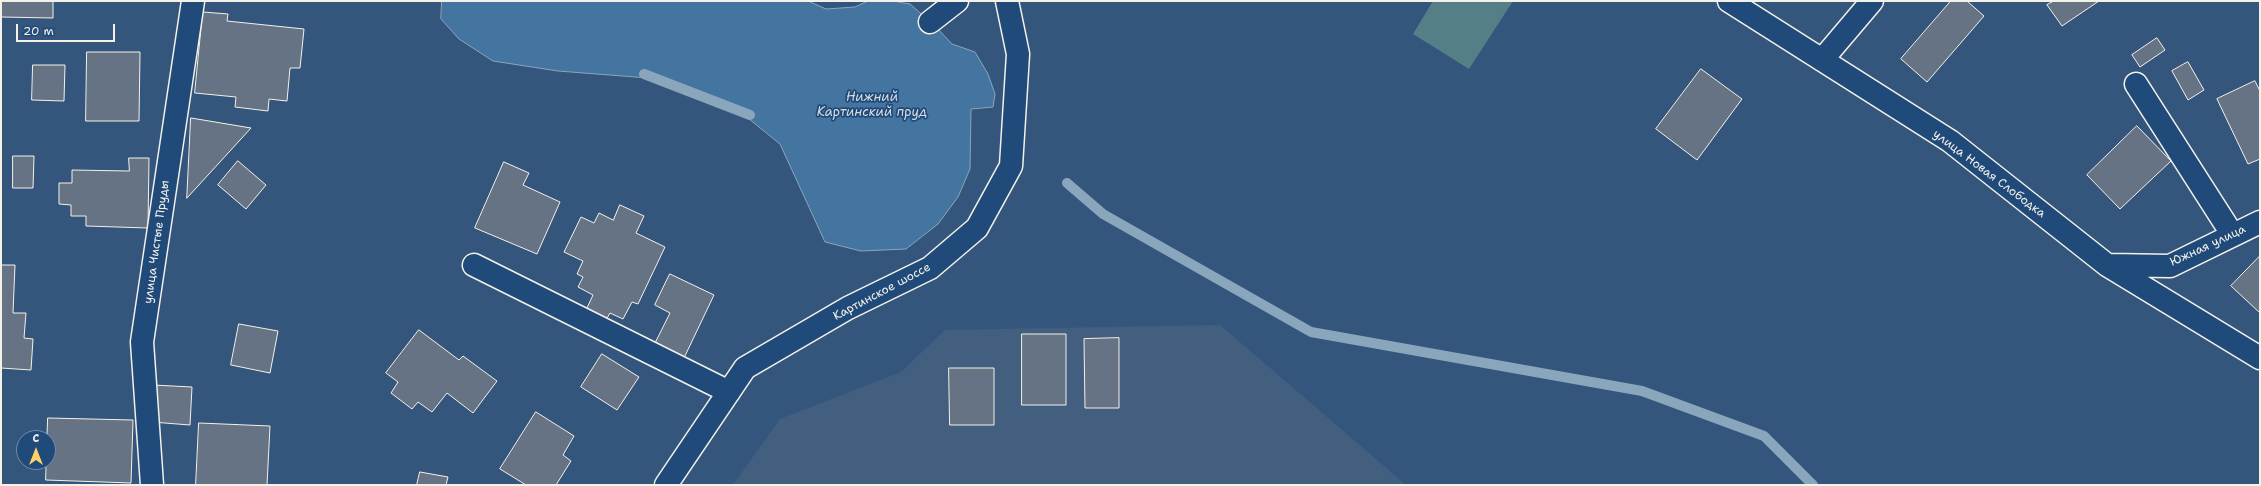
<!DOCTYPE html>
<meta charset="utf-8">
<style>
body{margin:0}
#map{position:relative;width:2261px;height:486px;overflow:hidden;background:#34567d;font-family:"Shantell Sans",sans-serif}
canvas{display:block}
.frame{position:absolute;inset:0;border:2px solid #f4f1e8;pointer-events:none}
.north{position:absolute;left:16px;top:430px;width:40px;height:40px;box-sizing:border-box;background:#1f4a7a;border:1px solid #748da6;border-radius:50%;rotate:0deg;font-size:11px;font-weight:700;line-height:16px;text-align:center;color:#f4f1e8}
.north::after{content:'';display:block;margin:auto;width:14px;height:18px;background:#ffd166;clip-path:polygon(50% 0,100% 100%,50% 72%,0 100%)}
.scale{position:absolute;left:16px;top:24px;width:99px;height:18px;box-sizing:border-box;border:2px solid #f4f1e8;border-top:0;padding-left:5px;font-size:12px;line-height:14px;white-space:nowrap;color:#f4f1e8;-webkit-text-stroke:3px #1f4a7a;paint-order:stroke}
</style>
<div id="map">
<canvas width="2261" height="486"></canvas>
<div class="frame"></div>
<div class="north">С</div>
<div class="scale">20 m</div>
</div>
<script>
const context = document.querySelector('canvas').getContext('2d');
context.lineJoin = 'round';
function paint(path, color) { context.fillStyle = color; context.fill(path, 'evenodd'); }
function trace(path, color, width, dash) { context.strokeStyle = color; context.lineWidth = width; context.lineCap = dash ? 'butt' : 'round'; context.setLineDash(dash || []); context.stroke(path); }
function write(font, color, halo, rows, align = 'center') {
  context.font = font + ' "Shantell Sans",sans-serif'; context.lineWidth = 3.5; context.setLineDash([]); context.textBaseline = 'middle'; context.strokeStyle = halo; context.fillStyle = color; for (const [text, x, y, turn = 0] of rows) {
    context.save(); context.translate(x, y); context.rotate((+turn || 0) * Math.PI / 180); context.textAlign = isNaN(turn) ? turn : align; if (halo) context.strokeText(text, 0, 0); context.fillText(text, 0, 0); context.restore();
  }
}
paint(new Path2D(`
 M1220,325l186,160h-673l47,-66 121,-47 44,-42z`), '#435f7f');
paint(new Path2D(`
 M1433,1h80l-44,68 -56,-35z`), '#547f87');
const water = new Path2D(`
 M442,1h366l18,8 29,-2 13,-6h25l17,3 26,23 16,17 23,8 13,22 7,20 -2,13 -22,2 -1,60 -12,28 -20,27 -32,25 -45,2 -36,-9 -45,-98 -52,-42 -67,-23 -103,-8 -65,-10 -34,-22 -18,-20z`);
paint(water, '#4474a0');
trace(water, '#8aa6bd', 1);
trace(new Path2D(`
 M644,74l106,41
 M1067,183l36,31 208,118 331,59 122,45 49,49`), '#8aa6bd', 10);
const building = new Path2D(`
 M1,1h52v17l-52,-1z
 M1951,1h16l17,15 -57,66 -26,-23z
 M2054,1h45l-37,25 -15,-21z
 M203,12l25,2 -1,7 77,8 -4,39h-10l-3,33 -18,-2 -1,12 -33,-4 1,-10 -41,-4z
 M2157,38l8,12 -25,17 -8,-12z
 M87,52h53l-1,69h-53z
 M2188,62l16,28 -16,10 -16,-29z
 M33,65h32l-1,36 -32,-1z
 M1701,69l41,30 -45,61 -41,-31z
 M2255,81l5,10v68l-12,5 -31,-65z
 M191,118l60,10 -64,70z
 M2137,126l34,35 -51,48 -33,-34z
 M13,156h21l-1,32h-20z
 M129,158h20l-1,70 -62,-2v-10h-15v-11l-12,-1v-21h13v-13l57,1z
 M238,161l28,24 -20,24 -28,-24z
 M504,162l25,11 -6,12 37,17 -23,52 -62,-26z
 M620,205l24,11 -8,17 29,14 -27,57 -6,-2 -9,17 -13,-6 -4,7 -20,-10 7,-15 -15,-8 5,-10 -6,-3 6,-13 -19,-9 17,-35 13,6 5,-10 14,7z
 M2260,256v57l-29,-27z
 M1,265h14l-2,48h13l-2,25 9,1 -2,31 -30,-2z
 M670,274l44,21 -30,63 -29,-15 15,-30 -15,-8z
 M239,324l39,7 -8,42 -39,-8z
 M419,330l40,30 4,-4 34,25 -24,32 -26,-20 -15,19 -14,-10 -6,7 -21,-16 7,-11 -12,-9z
 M1022,334h44v71h-44z
 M1119,338v70h-34l-1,-69z
 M602,354l37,23 -22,33 -36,-23z
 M949,368h45v57h-44z
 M153,385l39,2 -2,38 -38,-3z
 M536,412l38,24 -11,19 8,6 -15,24h-30l-26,-16z
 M48,418l85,2 -2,63 -85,-3z
 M199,423l71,3 -3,59h-71z
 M420,472l28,5 -2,8h-29z`);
paint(building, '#667385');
trace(building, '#f4f1e8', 1);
const minor = new Path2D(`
 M1729,1l221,140 157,124 153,93
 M930,22l27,-21
 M1822,60l50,-59
 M2136,84l96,150
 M474,265l255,127
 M2108,265l62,1 90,-44
 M152,485l-10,-143 51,-341
 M666,485l79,-117 103,-60 82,-40 47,-40 34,-62 7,-112 -11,-53`);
trace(minor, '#f4f1e8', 25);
trace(minor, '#1f4a7a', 22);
write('12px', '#f4f1e8', '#1f4a7a', [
 ["улица Новая Слободка",1989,174,37],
 ["улица Чистые Пруды",157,242,-82],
 ["Южная улица",2208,246,-25],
 ["Картинское шоссе",882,292,-28]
]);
write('italic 13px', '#dadedd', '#1f4a7a', [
 ["Нижний",872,98],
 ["Картинский пруд",872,113]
]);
</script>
